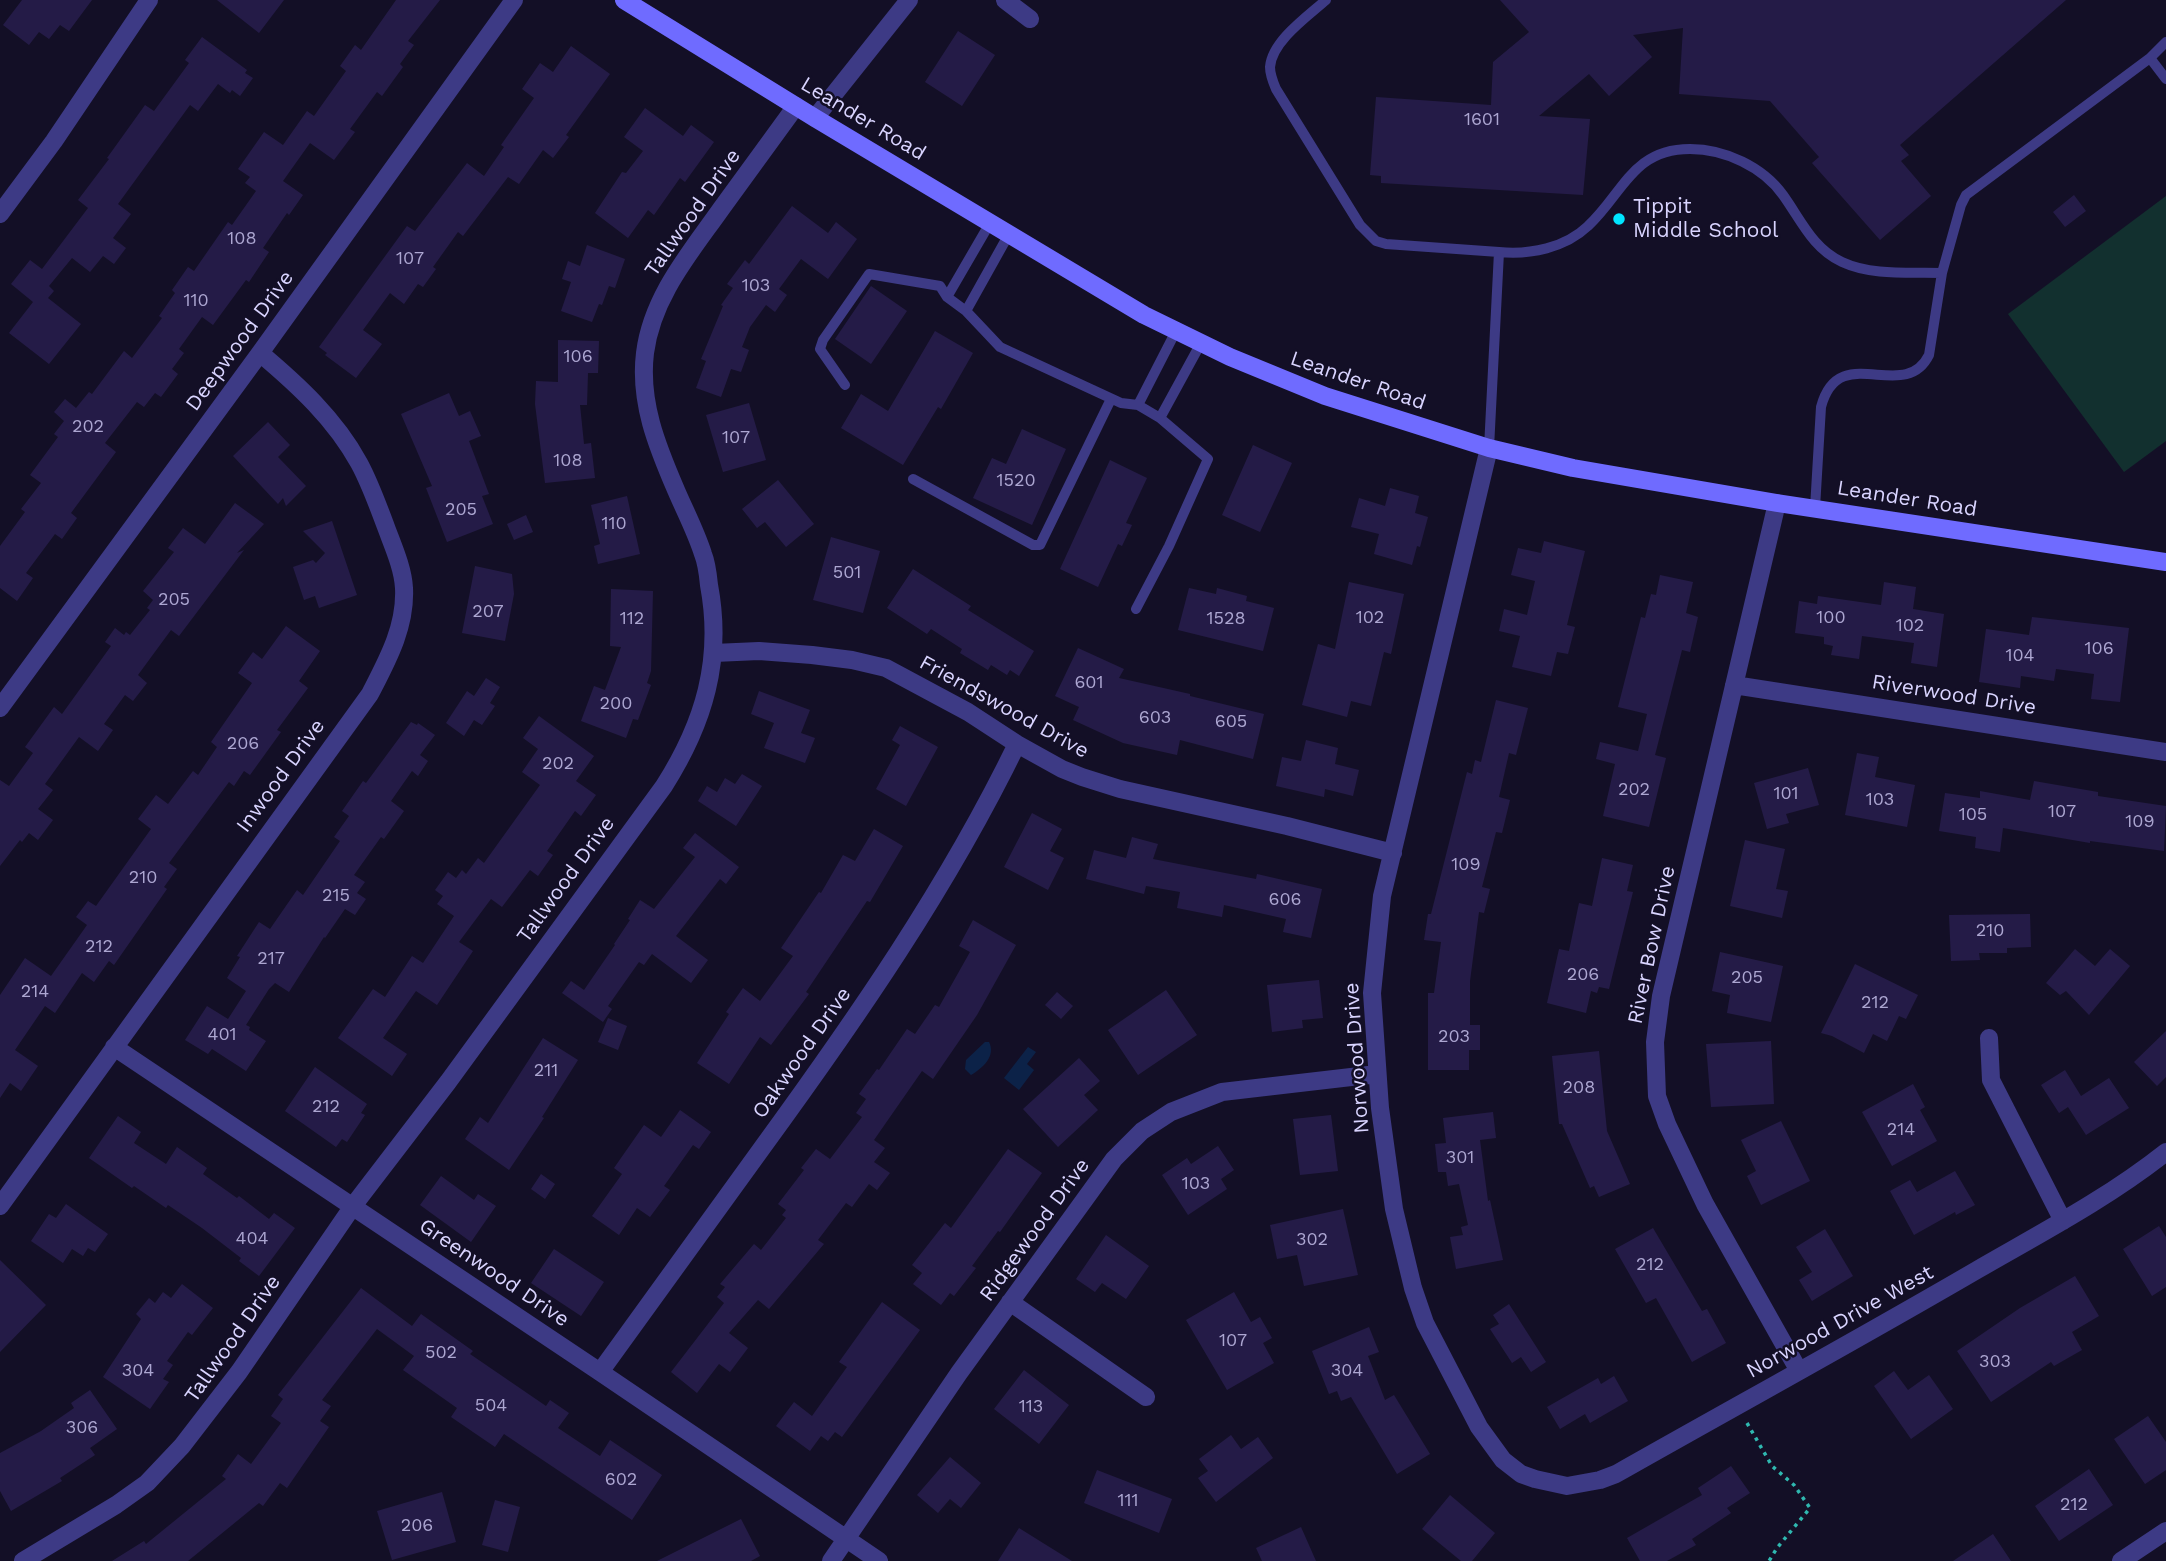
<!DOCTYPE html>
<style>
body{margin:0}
canvas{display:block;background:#130f26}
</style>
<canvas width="2166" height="1561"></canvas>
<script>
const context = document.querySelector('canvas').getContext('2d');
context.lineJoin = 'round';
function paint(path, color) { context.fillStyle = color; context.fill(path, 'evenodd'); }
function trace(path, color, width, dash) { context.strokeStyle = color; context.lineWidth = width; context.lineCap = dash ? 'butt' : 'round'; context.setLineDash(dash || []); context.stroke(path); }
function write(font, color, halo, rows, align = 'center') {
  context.font = font + ' "Work Sans",sans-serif'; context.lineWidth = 5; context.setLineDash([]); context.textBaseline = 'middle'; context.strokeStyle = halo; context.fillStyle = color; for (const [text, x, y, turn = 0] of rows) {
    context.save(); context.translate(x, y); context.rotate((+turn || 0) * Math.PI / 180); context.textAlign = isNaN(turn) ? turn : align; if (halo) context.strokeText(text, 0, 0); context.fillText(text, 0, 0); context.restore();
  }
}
paint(new Path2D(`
 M2166,196v245l-42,31 -116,-158z`), '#12302f');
paint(new Path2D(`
 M985,1042h4c7,14 -6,26 -18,33l-6,-6 1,-9z
 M1028,1047l8,5 -9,12 7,6 -15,20 -15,-12z`), '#0c2248');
paint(new Path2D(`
 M22,0h70l-23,31 -9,-6 -11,14 -10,-7 -10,13 -26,-20z
 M217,0h67l-25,33z
 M396,0h44l-32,41 6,4 -14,19 3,3 -21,29 -5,-4 -27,37 5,3 -21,28 -24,-17 -27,38 20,14 -14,20 -2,-2 -24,35 6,4 -20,30 -3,-2 -33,45 -11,-8 -23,32 5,4 -12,16 6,5 -17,23 -6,-4 -11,14 -7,-5 -32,41 11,9 -45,61 6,5 -15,21 -7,-5 -29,39 7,5 -16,23 -17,-13v-42l25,-34 -4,-3 20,-26 -11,-8 28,-38 -4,-3 10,-13 -10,-9 11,-13 11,9 13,-16 3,2 32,-43 8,7 30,-40 -3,-2 16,-23 -3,-3 16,-23 6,4 34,-49 4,3 24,-34 -11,-8 5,-6 -12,-8 26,-37 19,13 24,-34 7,5 32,-45 -6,-5 15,-21 6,5z
 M1500,0h566l-166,145 9,10 -8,6 30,35 -51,44 -68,-77 7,-6 -49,-56 -91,-7 4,-66 -50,7 19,22 -43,39 -20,-22 -50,42 51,3 -7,76 -202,-12v-7l-11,-1 6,-78 115,8 2,-43 36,-30z
 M958,31l37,24 -33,51 -37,-24z
 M202,37l45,33 -2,3 8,5 -13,18 -8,-6 -2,3 -12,-9 -20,27 -8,-6 -72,99 13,10 -18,24 13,10 -12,16 -11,-8 -13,16 -18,-14 -23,28 5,5 -6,7 33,26 -32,40 -40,-31 24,-31 -22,-18 19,-24 12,9 46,-61 -10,-8 31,-41 -2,-1 38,-53 9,6 35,-48 -4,-3z
 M571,46l39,28 -44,61 3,2 -16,21 -10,-8 -24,34 -11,-7 -45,59 -5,-4 -25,35 3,2 -13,18 -5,-3 -14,20 -14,-11 -27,37 19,14 -26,34 -31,-23 2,-2 -8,-6 88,-121 8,5 52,-68 17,13 20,-29 -3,-2 33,-47 -12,-9 18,-26 13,9z
 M645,108l38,28 8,-11 23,17 -29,40 -5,-4 -26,37 -6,-5 -20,28 -33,-25 27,-41 4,1 17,-22 -19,-14z
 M2074,195l12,16 -21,16 -12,-15z
 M792,206l36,27 8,-11 21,17 -29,40 -27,-20 -22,30 8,6 -12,17 -9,-7 -16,22 -8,20 7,3 -8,22 -10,-3 -10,28 -25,-9 10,-27 -5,-2 22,-53 -2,-1 12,-17 -6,-4 18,-24 4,4z
 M587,245l38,14 -10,29 -6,-2 -7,19 -3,-1 -7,18 -31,-11 10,-29 -9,-3 6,-18 12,5z
 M871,286l36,25 -36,53 -36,-25z
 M935,331l38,22 -32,56 -3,-2 -35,58 -62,-37 20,-34 27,17z
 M558,340l41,1 -1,32h-10l-1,32h-7l4,39 7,-1 4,35 -50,5 -10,-79 1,-23 22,1z
 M449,393l10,23 11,-5 11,25 -12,5 20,53 -7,2 11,28 -46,18 -21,-54 6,-2 -31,-72z
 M749,403l17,57 -43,12 -17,-57z
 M268,422l22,23 -12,12 28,29 -20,20 -3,-8 -5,6 -45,-48z
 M1022,429l44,20 -34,76 -59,-27 19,-40 14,6z
 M1253,445l39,18 -32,69 -38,-17z
 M1110,460l37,18 -21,45 6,2 -10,21 -4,-2 -20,43 -38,-18z
 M778,480l36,44 -28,23 -21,-25 -8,6 -15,-19z
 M1390,488l29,8 -4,17 13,4 -8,30 -3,-1 -5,19 -38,-11 5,-20 -28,-7 8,-29 26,8z
 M627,496l13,58 -42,10 -4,-18 6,-2 -9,-39z
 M235,503l29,21 -27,29 7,-3 -65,86 -8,-6 -33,45 9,8 -14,18 -8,-6 -21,29 9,6 -15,21 -19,-14 -34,47 8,6 -15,19 15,11 -15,20 -9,-7 -7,9 -2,-2 -20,26v-86l9,6 24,-33 -8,-6 29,-40 8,7 49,-68 -6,-4 10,-14 9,7 2,-3 4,3 20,-25 -3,-2 6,-8 -10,-9 31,-39 -6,-4 15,-20 22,16z
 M526,515l7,17 -19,8 -7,-16z
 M332,521l25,74 -38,13 -4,-12 -11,4 -11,-33 20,-7 3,3 9,-10 -22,-22z
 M831,537l49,14 -17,62 -50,-13z
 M1544,541l41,10 -18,74 8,2 -7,27 -11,-2 -6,24 -39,-9 8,-31 -21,-5 5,-22 23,6 8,-34 -24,-6 7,-27 23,5z
 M475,566l37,8 2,20 -9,47 -43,-8z
 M913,569l58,37 -3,4 66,41 -15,25 -9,-6 -3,5 -16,-10 -3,5 -28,-17 2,-4 -31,-20 -4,5 -40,-26z
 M1660,575l33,7 -7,31 12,4 -8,35 -8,-2 -27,105 11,3 -17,69 -46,-11 12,-52 -19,-5 4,-17 38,9 9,-37 -29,-7 23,-90 4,1 6,-24 5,1z
 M1349,582l55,12 -13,60 -7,-2 -13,54 -20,-5 -4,16 -45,-12 16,-61 17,5z
 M1884,582l32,5 -3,22 31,5 -7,53 -26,-4 3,-20 -52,-7 -3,23 -28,-4 2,-9 -9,-2v-7l-29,-4 4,-32 18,3 1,-8 63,9z
 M1189,588l27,6 1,-6 30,8 -1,5 28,7 -11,43 -85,-21z
 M611,589l42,2 -2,80 -4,12 4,2 -13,35 -5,-1 -7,19 -45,-17 13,-35 11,4 16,-43 -11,-1z
 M2032,617l97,11 -9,74 -29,-3 3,-25 -38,-5 -2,12 -33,-5 -1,12 -41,-6 7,-53 43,6z
 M286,626l34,25 -21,30 9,7 -31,42 4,2 -31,43 -6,-4 -10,15 -5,-4 -60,81 8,6 -13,18 3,2 -53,76 -5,-4 -15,21 -12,-9 -27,40 -10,-7 -30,44 23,16 -17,25 -11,-8 -10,15v-103l25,-37 26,18 36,-51 -11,-8 12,-16 8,5 55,-77 -13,-10 18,-24 12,9 25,-33 5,4 19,-28 -6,-5 41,-59 -14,-10 15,-21 9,7z
 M1078,648l46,21 -5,9 71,16v2l74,18 -11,45 -73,-19 -3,15 -54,-12 -50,-23 6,-13 -24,-11z
 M486,678l14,9 -10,16 5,3 -13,19 -8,-5 -10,16 -18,-13 21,-32 7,5z
 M759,691l51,19 -9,23 14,5 -10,25 -41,-15 10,-25 -23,-9z
 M1496,700l32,8 -12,47 -7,-2 -10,44 11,3 -8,33 -6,-1 -14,55 8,2 -6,24 -5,-1 -9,69v44h10v25h-11v20h-41v-77h6l7,-51 -17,-2 4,-26h3l36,-142 5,2 3,-14 6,2z
 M539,716l55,40 -18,25 20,14 -15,21 -6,-5 -28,40 6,4 -15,21 -8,-6 -28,37 -11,-8 -32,43 14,9 -36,54 -21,-14 -33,47 24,16 -15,22 -54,-38 35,-49 12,8 27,-41 11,7 31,-47 -17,-12 6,-8 -8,-6 13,-18 8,6 6,-8 4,4 12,-16 6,5 56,-78 -18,-13 16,-23 -15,-11z
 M411,722l6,3 1,-2 17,12 -15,20 8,6 -10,15 -6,-5 -21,30 13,10 -20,28 -3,-2 -27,38 11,7 -8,11 9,6 -11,16 -10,-6 -20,29 -1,-1 -35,55 -14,-9 -6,6 -23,36 4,2 -1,3 17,11 -20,30 -34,-22 -4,5 -23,-14 22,-34 21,13 18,-28 -19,-13 13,-21 -3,-1 22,-34 11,7 27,-39 6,5 37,-54 -6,-4 15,-21 -7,-5 21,-30 3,2z
 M900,726l38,21 -32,59 -30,-17 24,-44 -8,-5z
 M1306,740l32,8 -3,16 24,6 -6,26 -28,-7 -1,8 -48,-11 6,-29 19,4z
 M1857,753l22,4 -4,20 40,8 -8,42 -62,-12z
 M1808,768l11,37 -33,9 3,9 -22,6 -13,-46z
 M742,774l20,12 -26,40 -38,-25 9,-15 10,6 8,-14 10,6z
 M2034,781l64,11v4l68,10 -2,45 -74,-10v2l-87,-15 -3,24 -25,-4 1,-11 -37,-6 6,-38 35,5v-7l50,9z
 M1032,813l30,16 -12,22 14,7 -16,32 -44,-23z
 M874,829l29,17 -33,56 -3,-1 -61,91 3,2 -38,51 -11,-8 -31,47 -32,-21 32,-49 -3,-2 17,-24 17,13 33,-45 -12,-8 38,-56 2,1 22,-38 12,6z
 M695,833l44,34 -13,17 -6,-5 -44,57 32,24 -17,23 -39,-29 -8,11 -5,-3 -31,44 4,3 -9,13 -41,-29 9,-12 13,9 31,-45 -1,-1 16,-24 -2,-1 12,-19 14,9 41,-52 -12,-9z
 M1132,837l26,7 -5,15 103,20 1,-5 65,15 -11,49 -28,-6 3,-13 -62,-14 -2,12 -45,-9 3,-16 -34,-6 -2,8 -58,-15 8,-29 32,8z
 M1745,840l40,9 -9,40 12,2 -6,27 -52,-12z
 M1602,858l31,7 -6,26 6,1 -24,97 -10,-2 -2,6 -6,-2 -5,22 -39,-10 12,-54 10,2 10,-48 13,3z
 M2030,914l1,33 -24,1v5h-28l1,7 -29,1 -2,-46z
 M973,920l43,25 -39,70 -44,64 -11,-8 -48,69 11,8 -11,14 16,11 -13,17 -8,-6 -17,23 -6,-4 -28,37 6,4 -55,65 -11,-9 -29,33 19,15 -18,24 -11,-8 -22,29 -26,-21 53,-69 -7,-6 8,-10 -5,-3 34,-40 7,6 25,-32 -4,-3 4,-5 -8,-6 26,-34 -3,-2 15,-19 14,10 32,-42 -6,-4 10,-14 -7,-5 18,-25 2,1 28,-41 8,5 20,-29 4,2 31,-55 -11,-6z
 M2075,949l20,17 15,-17 20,17 -41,49 -23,-24 -6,4 -14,-12z
 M1720,952l63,14 -12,56 -44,-9 3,-18 -18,-4z
 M1855,964l63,31 -12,24 -7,-3 -12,25 -14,-7 -9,19 -32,-17 -11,-3z
 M1319,980l4,38 -21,2 1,8 -31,4 -5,-47z
 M1166,990l31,45 -59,40 -30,-45z
 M1057,992l16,14 -12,13 -16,-14z
 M608,1018l19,8 -9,24 -20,-8z
 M2166,1031v46l-9,9 -23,-24z
 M543,1038l35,22 -36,57 2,1 -35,52 -44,-31 15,-22 8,6z
 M1771,1041l3,63 -63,3 -5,-63z
 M1599,1051l8,80 23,53 -31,13 -5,-11 -4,2 -28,-64h-3l-7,-68z
 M1079,1058l21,23 -16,14 14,15 -40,37 -35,-38z
 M315,1067l52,37 -6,9 4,2 -18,27 -5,-3 -6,8 -51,-36z
 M2065,1070l16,26 28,-18 20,30 -43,27 -18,-28 -9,6 -18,-28z
 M1913,1084l12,23 -5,3 17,31 -45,25 -30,-54z
 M680,1110l31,22 -12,17 -6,-4 -29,41 6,4 -20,27 -13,-9 -18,27 -27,-19 30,-42 -8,-6 30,-43 17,12z
 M1493,1112l3,26 -16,2 8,61 2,-1 13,60 -47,9 -6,-32 13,-2 -2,-8 7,-2 -9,-41 -11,2 -2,-14h-8l-3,-28 11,-1 -3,-25z
 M1331,1115l7,56 -38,4 -7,-56z
 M118,1116l23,16 -7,11 32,21 11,-17 30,21 -4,6 34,24 2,-2 30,23 5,-6 21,15 -36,48 -20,-15 2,-3 -39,-30 -34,-23 -2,3 -32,-22 -2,2 -43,-30z
 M1781,1121l29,60 -49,24 -14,-29 9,-5 -15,-31z
 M1218,1146l16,24 -13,9 6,10 -39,26 -26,-40 25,-17 4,6z
 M1008,1149l34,24 -42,59 -2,-1 -26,35 4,2 -22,28 -4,-3 -9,12 -28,-21 9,-11 -10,-8 33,-42 6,5z
 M1955,1171l20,34 -19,10 -1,-3 -41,23 -24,-44 20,-11 7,12z
 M541,1174l14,10 -10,15 -14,-10z
 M441,1176l33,24 4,-6 18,12 -25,36 -51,-37z
 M66,1204l42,30 -13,18 -7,-4 -5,8 -11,-7 -9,14 -32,-22 18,-27 7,4z
 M1343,1209l15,66 -54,11 -7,-31 -20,4 -7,-34z
 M2159,1226l7,11v50l-14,9 -29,-47z
 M1653,1228l49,83 5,-2 19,34 -34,19 -36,-64 -10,5 -31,-54z
 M1825,1229l28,47 -41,25 -13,-21 13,-8 -16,-25z
 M1106,1235l43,31 -23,33 -24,-16 -7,9 -19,-13z
 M554,1249l50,33 -23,34 -50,-33z
 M0,1260l46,45 -46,47z
 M2075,1276l24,40 -27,16 10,18 -28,16 -3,-4 -60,40 -34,-51 63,-43z
 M182,1284l31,24 -21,27 -4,-3 -21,29 6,4 -10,14 6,3 -19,27 -47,-32 38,-58 -5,-5 13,-16 6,5 8,-11 8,6z
 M361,1288l51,38 9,-12 52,37 -3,3 76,52 4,-6 19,13 -11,15 42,28 10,-16 52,35 -30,45 -128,-86 -9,13 -44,-30 6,-9 -54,-38 11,-14 -37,-27 -55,71 9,6 -11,15 9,6 -42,61 -7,-5 -17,23 -4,-3 -71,58h-76l32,-20 2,3 80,-65 -4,-3 16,-22 13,10 30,-41 -10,-7 12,-17 -5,-4z
 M1234,1292l17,30 9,-5 12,21 -9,5 11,20 -47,27 -41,-70z
 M882,1302l38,28 -78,107 -7,-5 -7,9 -7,-5 -11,15 -34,-25 18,-24 18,14 35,-49 -8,-5z
 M1509,1304l37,58 -15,10 -10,-15 -9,6 -22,-34 9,-5 -6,-9z
 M1369,1327l10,25 -11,4 17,44 9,-5 36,59 -33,20 -46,-77 -10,4 -4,-10 -8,3 -17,-43z
 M1024,1370l45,35 -30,39 -45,-35z
 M1894,1371l14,19 21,-15 24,34 -42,30 -37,-53z
 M1614,1376l14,25 -38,22 -5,-9 -25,15 -13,-22 51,-29 3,6z
 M90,1390l27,39 -27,19 5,7 -35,23 2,3 -51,30 -11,-20v-38l41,-22 33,-23 -3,-5z
 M2148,1416l18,26v28l-21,14 -31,-45z
 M1231,1435l10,14 17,-12 15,21 -57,44 -18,-24 10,-7 -9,-12z
 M950,1457l31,26 -20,25 -11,-9 -12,14 -21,-18z
 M1731,1466l19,27 -23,15 4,5 -39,26 4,6 -29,16h-27l-13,-23 75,-43 -4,-7z
 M2089,1469l24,36 -54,36 -24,-35z
 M1097,1470l75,29 -13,34 -75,-30z
 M442,1492l14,50 -64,18 -15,-49z
 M1450,1495l45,38 -23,28h-11l-39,-32z
 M495,1500l25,7 -12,45 -26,-7z
 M741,1519l19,37 -9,5h-94z
 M1301,1527l15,34h-54l-6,-13z
 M1019,1528l24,15 29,18h-74z
 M1993,1534l18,27h-58z`), '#241b47');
trace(new Path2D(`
 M1747,1423l25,43 22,19 16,23 -33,40 -8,13`), '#2fb8b0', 3.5, [3.5, 5]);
trace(new Path2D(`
 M1326,0c-18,16 -54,41 -56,67 0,8 3,15 6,22l84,136 16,16 10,3 113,8
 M2150,58l16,21
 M1942,273l19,-68 5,-10 184,-137 16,-16
 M947,297l43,-74
 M966,311l43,-77
 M845,385l-25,-36 3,-9 46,-66 71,12 7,11 19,14 34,36 121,56 17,2 22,13 48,41 -39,87 -33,63
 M1138,405l38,-74
 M1160,418l41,-75
 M1489,448l10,-196c31,3 66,-4 89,-26 35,-32 44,-77 102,-77 35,0 73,18 93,46 18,25 30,54 59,67 30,14 67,10 100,11l-13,82c-25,50 -90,-16 -108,52l-6,101
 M913,479l120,66h7l71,-146`), '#3d3a85', 10);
trace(new Path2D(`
 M1005,0l25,19
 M815,118l94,-118
 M0,214l54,-73 95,-141
 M1489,448l-107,448 -10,97 8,115 14,101 19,79 12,35 54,104 24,33 18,14 14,5 32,7 33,-6 16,-6c120,-68 241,-134 361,-204 64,-37 131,-72 189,-118
 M1777,503l-116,493 -6,46 2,54 10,28 38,80 94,167
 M714,653l45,-2 53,4 40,5 34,8 82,44 49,32 45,25 20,8 38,12 167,37 106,27
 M1734,685l432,67
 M0,708l260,-355 254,-353
 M1989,1038l2,42 72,141
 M114,1047l486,325 279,189
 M0,1206l370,-512c17,-33 36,-67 34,-106 -1,-20 -11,-42 -18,-61 -8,-21 -16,-44 -27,-64 -24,-44 -61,-78 -99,-110
 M1010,1302l136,95
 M600,1372c54,-75 108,-150 162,-224 94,-129 185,-260 255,-404
 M23,1561l93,-56 31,-22 35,-37 57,-74 114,-166 95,-124 216,-296c40,-63 59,-126 45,-201 -1,-10 -2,-21 -6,-31 -7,-22 -18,-43 -27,-64 -19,-44 -37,-88 -31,-137 7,-56 45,-100 76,-144 25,-34 50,-69 75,-103
 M831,1561l128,-188 155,-214 28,-28 29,-19 51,-20 155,-18
 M2121,1561l45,-30`), '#3d3a85', 18);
trace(new Path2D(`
 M624,0l191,118 329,197 86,42 95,39 164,52 84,20 204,35 389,59`), '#6f6bff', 18);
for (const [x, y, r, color] of [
 [1619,219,7,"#00e5ff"]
]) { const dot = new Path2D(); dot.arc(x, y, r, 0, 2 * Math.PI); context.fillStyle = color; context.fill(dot); trace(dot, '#130f26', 2.5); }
write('18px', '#aca6d1', null, [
 ["1601",1482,120],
 ["108",242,239],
 ["107",410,259],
 ["103",756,286],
 ["110",196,301],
 ["106",578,357],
 ["202",88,427],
 ["107",736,438],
 ["108",568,461],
 ["1520",1016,481],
 ["205",461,510],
 ["110",614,524],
 ["501",847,573],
 ["205",174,600],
 ["207",488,612],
 ["102",1370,618],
 ["100",1831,618],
 ["112",632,619],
 ["1528",1226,619],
 ["102",1910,626],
 ["106",2099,649],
 ["104",2020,656],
 ["601",1089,683],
 ["200",616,704],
 ["603",1155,718],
 ["605",1231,722],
 ["206",243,744],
 ["202",558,764],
 ["202",1634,790],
 ["101",1786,794],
 ["103",1880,800],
 ["107",2062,812],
 ["105",1973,815],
 ["109",2140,822],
 ["109",1466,865],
 ["210",143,878],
 ["215",336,896],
 ["606",1285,900],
 ["210",1990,931],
 ["212",99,947],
 ["217",271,959],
 ["206",1583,975],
 ["205",1747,978],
 ["214",35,992],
 ["212",1875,1003],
 ["401",222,1035],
 ["203",1454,1037],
 ["211",546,1071],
 ["208",1579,1088],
 ["212",326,1107],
 ["214",1901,1130],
 ["301",1460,1158],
 ["103",1196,1184],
 ["404",252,1239],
 ["302",1312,1240],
 ["212",1650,1265],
 ["107",1233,1341],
 ["502",441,1353],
 ["303",1995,1362],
 ["304",138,1371],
 ["304",1347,1371],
 ["504",491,1406],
 ["113",1031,1407],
 ["306",82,1428],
 ["602",621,1480],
 ["111",1128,1501],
 ["212",2074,1505],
 ["206",417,1526]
]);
write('21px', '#d9d4ff', '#130f26', [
 ["Leander Road",863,119,31],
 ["Tallwood Drive",693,213,-55],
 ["Deepwood Drive",240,341,-54],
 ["Leander Road",1358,381,19],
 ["Leander Road",1907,499,9],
 ["Riverwood Drive",1954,695,9],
 ["Friendswood Drive",1004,707,29],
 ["Inwood Drive",281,776,-54],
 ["Tallwood Drive",566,880,-54],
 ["River Bow Drive",1652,945,-78],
 ["Oakwood Drive",802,1053,-55],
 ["Norwood Drive",1357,1058,-94],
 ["Ridgewood Drive",1035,1230,-54],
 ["Greenwood Drive",494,1273,34],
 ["Norwood Drive West",1840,1322,-29],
 ["Tallwood Drive",233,1339,-55]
]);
write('21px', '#d9d4ff', '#130f26', [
 ["Tippit",1633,207],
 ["Middle School",1633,231]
], 'left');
</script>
